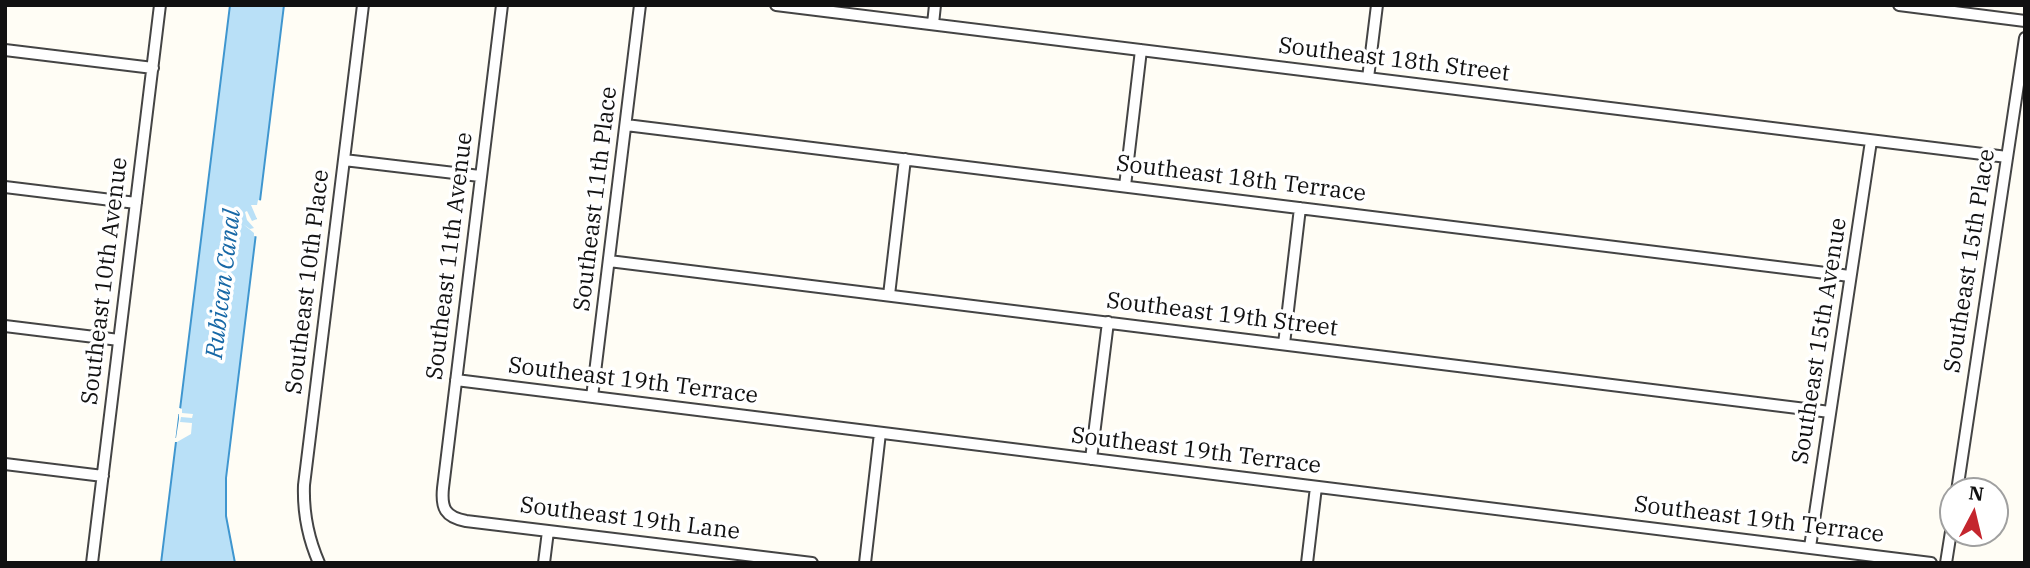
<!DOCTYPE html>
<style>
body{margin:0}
#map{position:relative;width:2030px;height:568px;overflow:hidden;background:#fffdf5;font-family:"IBM Plex Serif",serif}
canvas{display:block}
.frame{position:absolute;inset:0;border:7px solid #111;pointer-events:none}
.north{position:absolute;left:1939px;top:477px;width:70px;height:70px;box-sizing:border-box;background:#fff;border:2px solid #a0a0a0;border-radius:50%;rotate:7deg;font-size:19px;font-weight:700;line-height:28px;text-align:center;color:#111}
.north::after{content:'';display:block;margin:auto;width:24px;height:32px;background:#c4262e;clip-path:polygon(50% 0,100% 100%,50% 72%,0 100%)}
</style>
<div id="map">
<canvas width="2030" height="568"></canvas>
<div class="frame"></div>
<div class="north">N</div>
</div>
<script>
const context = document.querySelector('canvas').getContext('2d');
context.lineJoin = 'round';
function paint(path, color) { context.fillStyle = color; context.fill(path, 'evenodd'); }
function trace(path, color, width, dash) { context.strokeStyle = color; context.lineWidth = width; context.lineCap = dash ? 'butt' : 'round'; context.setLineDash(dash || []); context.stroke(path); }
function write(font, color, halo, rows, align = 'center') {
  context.font = font + ' "IBM Plex Serif",serif'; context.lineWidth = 7; context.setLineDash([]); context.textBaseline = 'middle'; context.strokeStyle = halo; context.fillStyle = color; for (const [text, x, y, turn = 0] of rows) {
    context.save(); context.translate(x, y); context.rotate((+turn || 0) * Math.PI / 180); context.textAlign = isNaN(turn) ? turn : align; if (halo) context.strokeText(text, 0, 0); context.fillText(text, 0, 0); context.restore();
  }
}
const water = new Path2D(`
 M230,5h54l-58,473v38l9,47h-74z`);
paint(water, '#b9e0f7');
trace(water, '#3f96cf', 2);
paint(new Path2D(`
 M258,200l6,1 -4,36 -6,-1v-3l-11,-9 7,5 4,-1 -7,-8 -2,-8 2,-1 5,10 5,-2 -6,-14h6z
 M177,407l5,2v4l11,1 -1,4 -11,-1 -1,5 12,1 -1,11 -14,8h-4v-4h3l3,-19v-5h-3z`), '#fffdf5');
const street = new Path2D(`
 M502,5l-59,483c-2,20 2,29 23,33l346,42
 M776,5l1231,152
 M1899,5l126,16
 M933,24l2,-19
 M5,50l148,18
 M1368,78l9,-73
 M626,125l1224,151
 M344,160l136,16
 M1125,186l16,-136
 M5,187l131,16
 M609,261l1221,151
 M889,295l16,-136
 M5,326l114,14
 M1284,344l16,-136
 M456,380l1475,183
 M592,397l48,-392
 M1091,459l17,-137
 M5,464l98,12
 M1957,491l68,-453
 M1810,547l61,-406
 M92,563l68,-558
 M319,563c-11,-25 -16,-50 -15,-78l59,-480
 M544,563l4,-32
 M865,563l15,-130
 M1307,563l9,-76
 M1946,563l7,-44`);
trace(street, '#444', 14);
trace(street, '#fff', 10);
write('23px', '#111', '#fff', [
 ["Southeast 18th Street",1394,60,7],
 ["Southeast 18th Terrace",1241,179,7],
 ["Southeast 11th Place",596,199,-83],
 ["Southeast 11th Avenue",450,256,-83],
 ["Southeast 15th Place",1970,261,-81],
 ["Southeast 10th Avenue",105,281,-83],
 ["Southeast 10th Place",308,282,-83],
 ["Southeast 19th Street",1222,315,7],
 ["Southeast 15th Avenue",1820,341,-81],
 ["Southeast 19th Terrace",633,381,7],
 ["Southeast 19th Terrace",1196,451,7],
 ["Southeast 19th Lane",630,519,7],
 ["Southeast 19th Terrace",1759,520,7]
]);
write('italic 24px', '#1768a6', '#fff', [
 ["Rubican Canal",224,284,-83]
]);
</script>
